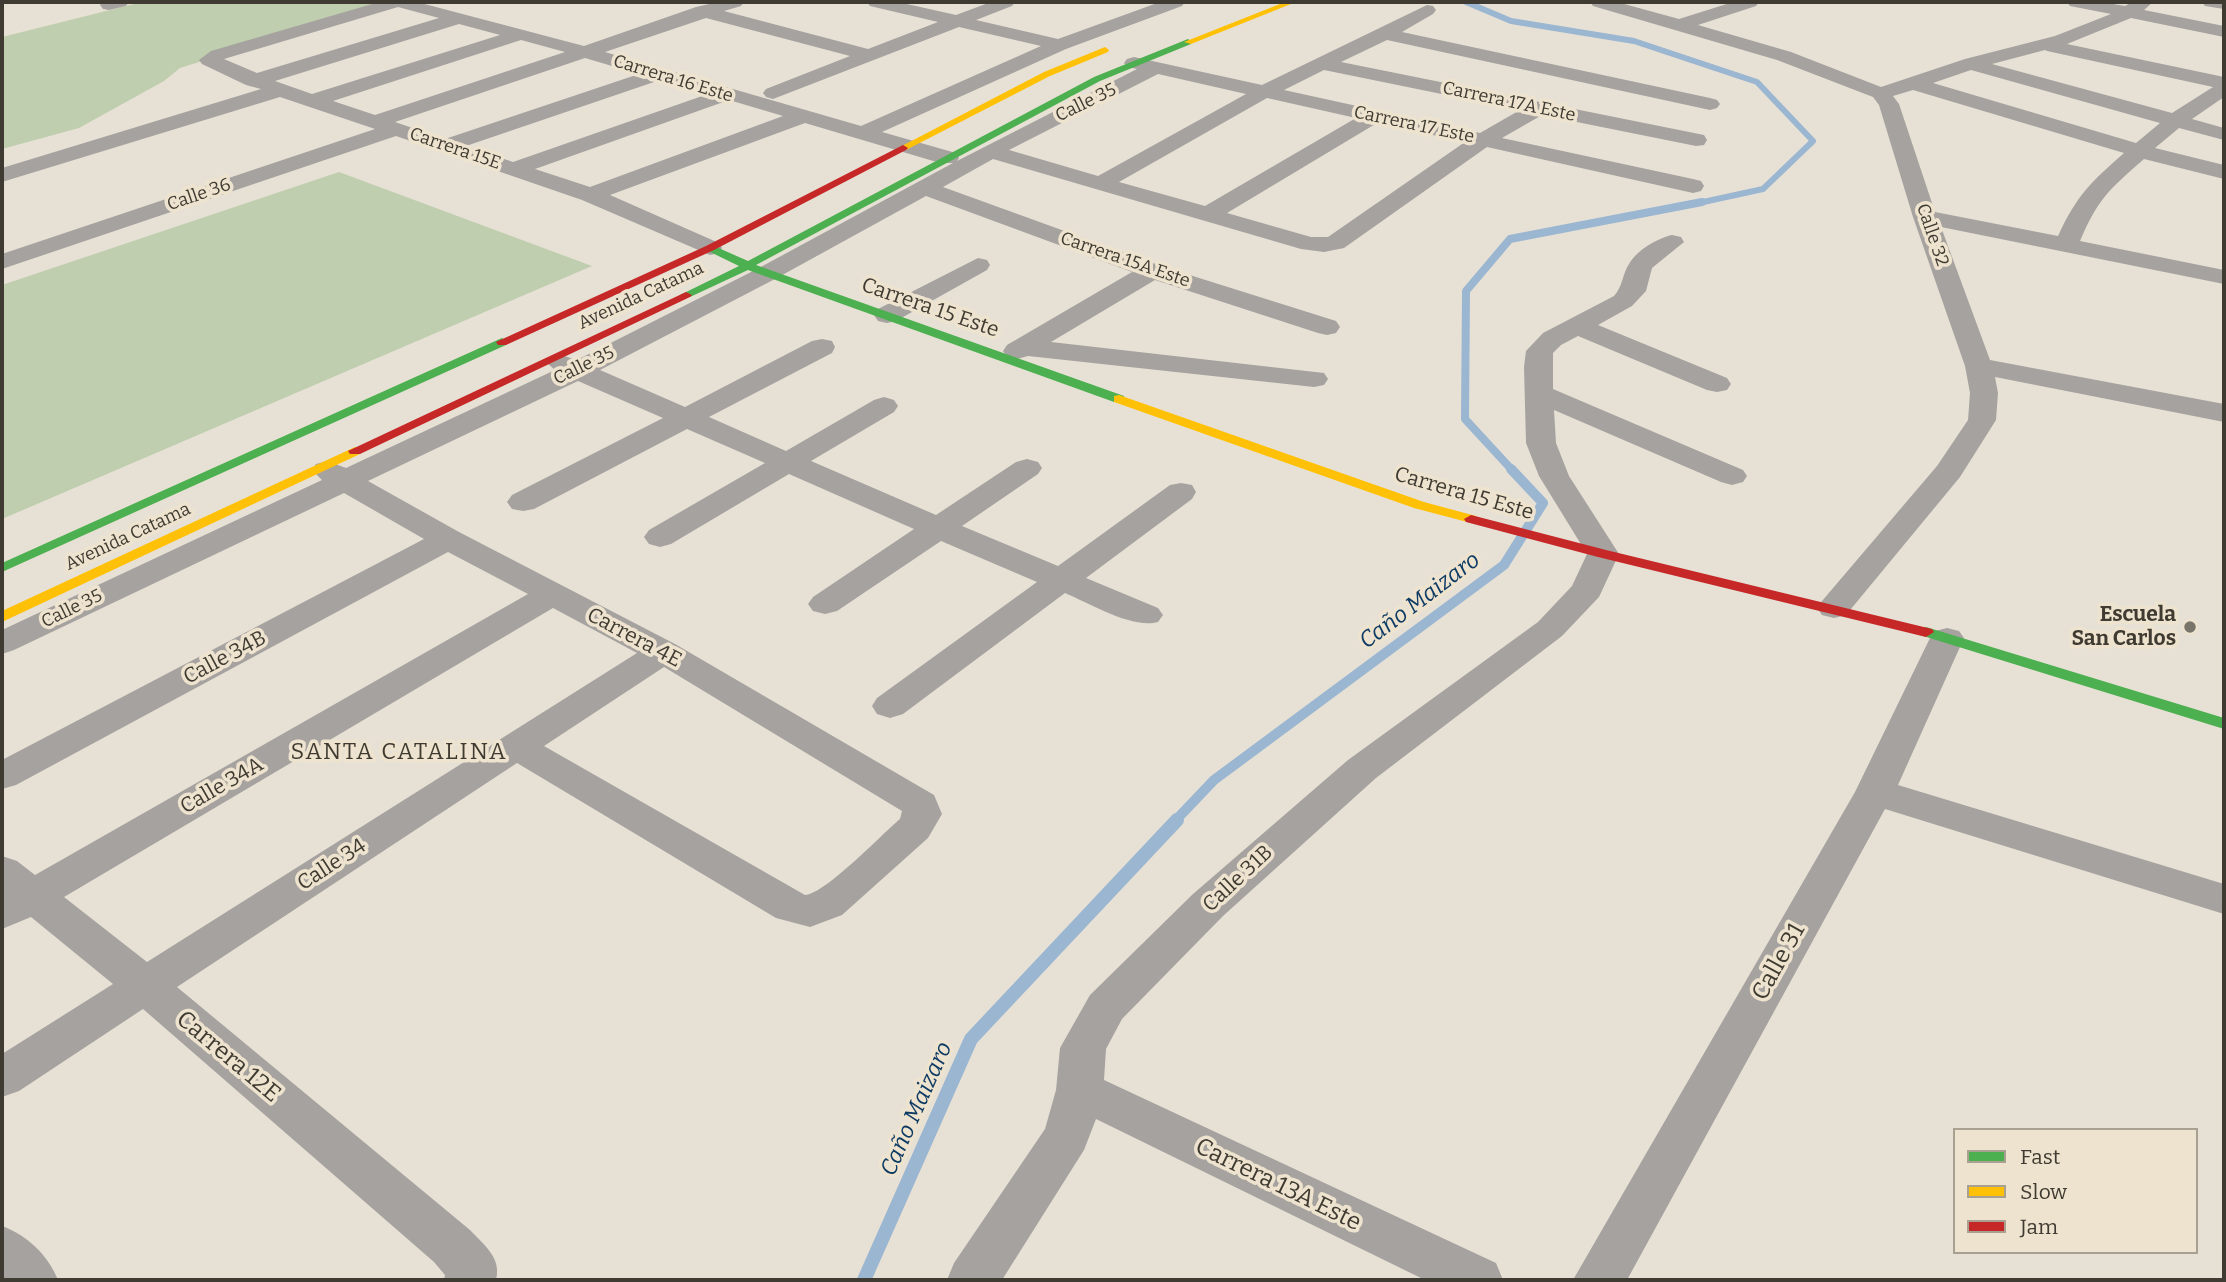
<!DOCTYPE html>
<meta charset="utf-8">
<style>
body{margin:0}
#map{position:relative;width:2226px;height:1282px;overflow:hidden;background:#e7e1d5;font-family:Bitter,serif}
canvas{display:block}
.frame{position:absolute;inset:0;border:4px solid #3f3b32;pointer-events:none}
.legend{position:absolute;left:1953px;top:1128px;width:245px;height:126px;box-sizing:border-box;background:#eee3ce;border:2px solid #a8a090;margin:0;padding:9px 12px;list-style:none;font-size:21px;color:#3f3b32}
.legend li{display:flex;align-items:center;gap:14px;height:35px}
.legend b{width:35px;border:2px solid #a8a090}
</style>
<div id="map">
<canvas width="2226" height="1282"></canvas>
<div class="frame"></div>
<ul class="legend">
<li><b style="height:9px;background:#4caf50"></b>Fast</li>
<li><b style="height:9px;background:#ffc107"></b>Slow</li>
<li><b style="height:9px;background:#c62828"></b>Jam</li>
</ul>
</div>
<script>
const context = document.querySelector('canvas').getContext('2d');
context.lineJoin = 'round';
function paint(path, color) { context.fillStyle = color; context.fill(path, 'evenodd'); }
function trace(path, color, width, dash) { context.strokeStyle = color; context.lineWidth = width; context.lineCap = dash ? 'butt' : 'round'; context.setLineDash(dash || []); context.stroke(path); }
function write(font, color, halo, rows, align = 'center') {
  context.font = font + ' Bitter,serif'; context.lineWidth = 7; context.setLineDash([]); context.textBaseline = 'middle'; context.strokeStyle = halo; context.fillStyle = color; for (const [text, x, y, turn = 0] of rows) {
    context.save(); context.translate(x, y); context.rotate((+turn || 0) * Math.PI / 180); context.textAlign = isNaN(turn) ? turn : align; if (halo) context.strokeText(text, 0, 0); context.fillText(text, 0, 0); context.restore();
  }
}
paint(new Path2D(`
 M142,2h231l9,2 -202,64 -16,13 -85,47 -77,21v-112z
 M339,172l253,94 -590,253v-234z`), '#bfceae');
trace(new Path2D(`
 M1466,2l45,19 123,20 123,41 56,59 -50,48 -69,15`), '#9bb6d1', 6);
trace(new Path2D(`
 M1513,471l-48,-52 1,-128 44,-52 192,-37`), '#9bb6d1', 8);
trace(new Path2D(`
 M1175,821l39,-41 290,-215 39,-62 -32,-34`), '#9bb6d1', 10);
trace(new Path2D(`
 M864,1280l107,-241 206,-219`), '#9bb6d1', 14);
paint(new Path2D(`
 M102,2h27l-3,4 -17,4 -6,-1 -3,-4z
 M379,2h38l167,44 112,-39 22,-5h26l-3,4 -17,5 144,38 70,-27 -68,-16 -3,-4h31l58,13 35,-13h24l-3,4 -36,14 82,19 102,-37h25l-3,4 -116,43 -184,83 74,21 3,5 -2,3 180,-92 -10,-2 -3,-4 3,-4 7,-2 128,28 165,-80 6,1 3,4 -3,4 -31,18 308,66 7,2 3,4 -3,4 -7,2 -323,-70 -46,22 363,73 3,5 -3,5 -8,1 -154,-31 -40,23 191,41 8,2 3,5 -3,5 -8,2 -206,-46 -143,101 -20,4 -23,-3 -308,-90 -50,28 218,79 175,55 4,6 -4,6 -9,2 -9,-2 -163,-53 -104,62 273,31 4,6 -4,6 -10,2 -286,-31 -11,3 -10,-2 -4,-6 4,-6 125,-73 -206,-76 -151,83 -175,91 85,37 127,-66 10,-2 10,2 3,6 -3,6 -123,64 77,34 88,-51 10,-3 10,3 4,6 -4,6 -83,49 125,54 80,-53 11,-3 11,3 4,6 -4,6 -76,52 96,40 112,-81 11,-2 11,2 4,7 -4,7 -106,79 72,30 5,7 -5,7c-26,7 -67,-18 -93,-29l-162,121 -13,4 -13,-4 -5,-8 5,-8 160,-116 -96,-41 -104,70 -12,3 -12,-3 -5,-7 5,-7 101,-68 -125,-55 -118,70 -11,3 -11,-3 -5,-7 5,-7 116,-67 -78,-34 -153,80 -11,2 -11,-2 -5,-7 5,-7 151,-77 -85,-37 -210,100 91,51 216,112 259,151 8,19 -14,24 -86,77 -32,12 -34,-9 -259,-155 -340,224 293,243c14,15 32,28 26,50h-52l1,-5 -11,-13 -291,-253 -124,82 -17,6v-43l111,-70 -82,-67 -29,12v-73l15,5 18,14 493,-281 -80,-42 -432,233 -14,4v-29l422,-221 -80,-46 -330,157 -12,4v-24l320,-150 -10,-10 4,-6 11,-3 19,7 209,-98 -8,-7 4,-6 10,-2 16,5 180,-91 196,-106h-13l-135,-40 -195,72 109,48 3,5 -3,5 -9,2 -128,-55 -186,-64 -394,133v-15l373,-125 -95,-32 -278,85v-14l259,-79 -15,-4 -44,-21 -3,-4 12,-9zM398,7l41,11 -182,55 -33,-14zM706,18l144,38 -84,33 -3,4 3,4 7,2 186,-72 82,19 -180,80 -256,-74zM459,24l41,11 -188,59 -37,-13zM521,40l44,12 -190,63 -42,-14zM585,58l54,16 -194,65 -50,-17zM1324,70l196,40 -40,23 -196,-43zM1158,74l88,20 -148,82 -89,-26zM660,80l48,14 -195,68 -47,-16zM1267,98l89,20 -151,88 -86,-24zM729,100l54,16 -193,71 -55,-18zM1377,123l88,19 -137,95h-17l-84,-24zM553,608l84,45 -490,309 -83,-65zM664,667l238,144 -2,8c-19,16 -75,75 -95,76l-261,-149z
 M1590,2h27l62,17 54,-17h26l-3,4 -58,19 93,27 90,35 84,-28 90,-23 56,-22 -41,-8 -3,-4h35l23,4 7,-4h21l-9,8 80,16v11l-93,-19 -64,26 157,33v20l-32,22 32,9v12l-45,-12 -24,20 69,17v14l-80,-20c-35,31 -45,38 -64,82l144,29v14l-283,-57 49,133 234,44v18l-229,-45 3,16 -2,27 -36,57 -114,138 -12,3 -12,-3 -5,-7 5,-7 115,-135 31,-46 2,-27 -5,-27 -52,-149 -34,-112 -6,-8 -96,-37 -184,-54zM2045,50l2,1 166,36 -41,26 -180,-49zM1971,70l189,53 -24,20 -203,-60zM1913,90l211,63c-33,29 -47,42 -66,83l-123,-24 -36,-108 -6,-8z
 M2202,2h22v7l-19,-3z
 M1672,235l9,2 3,5 -32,26 -6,23 -14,15 -34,19 129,53 4,6 -4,6 -10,2 -10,-2 -129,-54 -17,9 -8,8v36l190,81 4,6 -4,6 -11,3 -11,-3 -167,-72 2,33 13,33 50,78 -20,43 -37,39 -186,142 -153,138 -101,103 -16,30 -2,31 392,183 7,17h-78l-329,-161 -12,31 -82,130h-55l7,-17 91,-134 11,-39 4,-42 30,-53 103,-101 155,-134 190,-138 34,-36 15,-32 -48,-78 -13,-33 -2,-76 2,-16 17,-18 71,-37c9,-10 8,-21 15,-32 8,-14 27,-25 43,-29z
 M978,258l9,2 3,5 -3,5 -91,51 -9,2 -9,-2 -4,-6 4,-6z
 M1947,628l12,3 5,7 -66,147 326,99v30l-339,-105 -258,471h-54l282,-488 75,-154 5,-7z
 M2,1226c25,9 46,29 56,54h-56z`), '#a6a29f');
paint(new Path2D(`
 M1188,39l4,3 -1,2 -91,37 -344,184 368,131v6h-10l-366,-132 -58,27 -10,-2 59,-29 -33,-16v-4h8l34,15 346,-184z
 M502,338l6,4 -2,3 -504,227v-9z
 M1926,627l298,91v11l-304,-94 -2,-3 2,-3z`), '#4caf50');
paint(new Path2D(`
 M1285,2h11l-105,42 -7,-2z
 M1105,47l4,3 -1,2 -58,24 -144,74 -8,-2 146,-76z
 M1119,395l305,107 52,14 2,3 -7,4 -57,-15 -300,-106v-6z
 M355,447l7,4 -2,3 -358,168v-11z`), '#ffc107');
paint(new Path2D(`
 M903,145l5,3 -2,2 -192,100 -208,95h-8l-2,-3 210,-96z
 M686,292l6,3 -2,2 -330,157h-10l-2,-3z
 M1471,515l135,35 326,79 2,3 -8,5 -328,-80 -132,-35 -2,-3z`), '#c62828');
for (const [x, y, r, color] of [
 [2190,627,7,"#7a756b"]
]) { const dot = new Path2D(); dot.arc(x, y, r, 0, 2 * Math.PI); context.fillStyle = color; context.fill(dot); trace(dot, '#eee3ce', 2.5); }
write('18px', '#3f3b32', '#eee3ce', [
 ["Carrera 16 Este",673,79,17],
 ["Carrera 17A Este",1509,102,12],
 ["Calle 35",1086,103,-26],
 ["Carrera 17 Este",1414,125,12],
 ["Carrera 15E",455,149,19],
 ["Calle 36",199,195,-19],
 ["Calle 32",1932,235,71],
 ["Carrera 15A Este",1125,260,19],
 ["Avenida Catama",641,296,-25],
 ["Calle 35",584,366,-26],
 ["Avenida Catama",128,537,-25],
 ["Calle 35",72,609,-26]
]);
write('21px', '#3f3b32', '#eee3ce', [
 ["Carrera 15 Este",930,308,19],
 ["Carrera 15 Este",1464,494,16],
 ["Carrera 4E",634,638,28],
 ["Calle 34B",225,658,-28],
 ["Calle 34A",222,786,-30],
 ["Calle 34",332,865,-33],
 ["Calle 31B",1238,879,-43]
]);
write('bold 21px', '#3f3b32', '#eee3ce', [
 ["Escuela",2176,615],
 ["San Carlos",2176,639]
], 'right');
write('italic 23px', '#0e3b64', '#eee3ce', [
 ["Caño Maizaro",1420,601,-37],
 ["Caño Maizaro",917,1109,-66]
]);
context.letterSpacing = '2px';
write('23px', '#3f3b32', '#eee3ce', [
 ["SANTA CATALINA",399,753]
]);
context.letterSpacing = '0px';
write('24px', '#3f3b32', '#eee3ce', [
 ["Calle 31",1779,962,-61],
 ["Carrera 12E",228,1057,40],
 ["Carrera 13A Este",1278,1185,26]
]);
</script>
